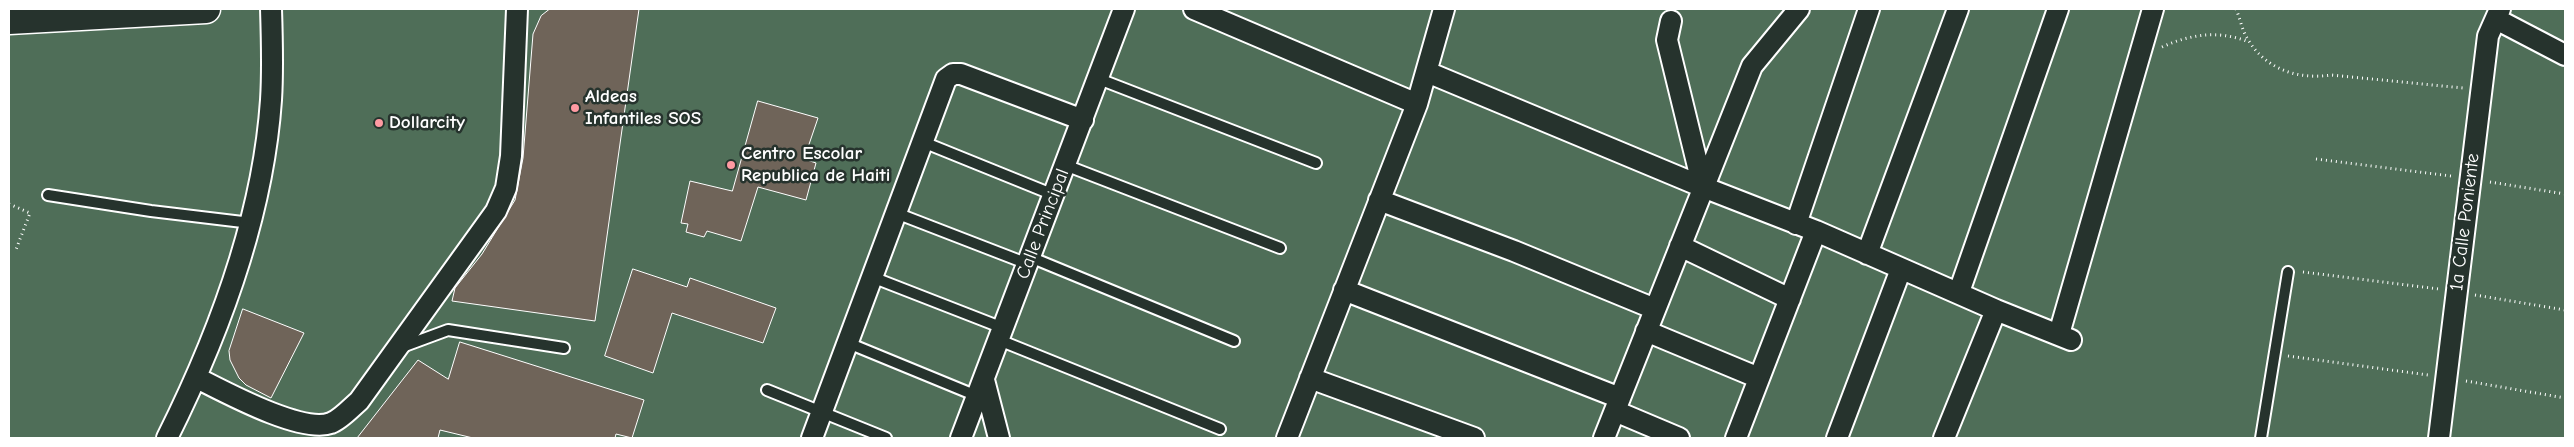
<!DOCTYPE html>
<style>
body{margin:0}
#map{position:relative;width:2574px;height:447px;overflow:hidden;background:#26332d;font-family:"Comic Neue",sans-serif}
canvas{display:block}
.frame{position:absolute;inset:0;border:10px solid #fff;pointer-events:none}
</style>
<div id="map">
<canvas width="2574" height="447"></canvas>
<div class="frame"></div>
</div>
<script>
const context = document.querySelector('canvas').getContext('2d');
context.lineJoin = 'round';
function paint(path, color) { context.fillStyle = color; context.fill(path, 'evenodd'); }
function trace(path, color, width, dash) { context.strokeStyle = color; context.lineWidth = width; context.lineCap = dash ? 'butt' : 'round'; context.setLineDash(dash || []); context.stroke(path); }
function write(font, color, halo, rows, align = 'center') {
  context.font = font + ' "Comic Neue",sans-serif'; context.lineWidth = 5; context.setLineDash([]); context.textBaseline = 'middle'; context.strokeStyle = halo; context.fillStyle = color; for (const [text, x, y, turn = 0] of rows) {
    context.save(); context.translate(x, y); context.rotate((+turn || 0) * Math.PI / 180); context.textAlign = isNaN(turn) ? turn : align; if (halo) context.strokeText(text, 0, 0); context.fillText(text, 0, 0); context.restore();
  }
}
paint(new Path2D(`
 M9,9h2556v429h-2556z`), '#4f6e58');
const building = new Path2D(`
 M550,9h89l-44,312 -143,-20 3,-13 27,-34 33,-54 8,-42 10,-124 8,-18z
 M758,101l60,17 -14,41 12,4 -10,37 -48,-13 -17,54 -34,-10 -3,6 -18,-5 2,-8 -7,-1 9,-42 42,10z
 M633,269l54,18 3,-9 86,30 -13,35 -91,-30 -19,60 -48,-17z
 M243,309l61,24 -33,65 -25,-13 -7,-7 -9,-18 -1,-9z
 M460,342l184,58 -12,38 -16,-4 -1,4h-142l-33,-8 -2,8h-81l61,-78 30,19z`);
paint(building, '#6f6459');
trace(building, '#fff', 1);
const lane = new Path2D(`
 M1099,79l217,84
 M923,142l131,53
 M1065,165l215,83
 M48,195l103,16 100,12
 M896,213l132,51
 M1030,257l204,84
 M872,277l131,51
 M999,340l221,89
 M848,343l129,53
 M402,347l46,-17 116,18
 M767,390l119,48
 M2261,438l27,-166`);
const street = new Path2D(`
 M1194,9l223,95
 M2496,19l69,36
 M1671,21l-4,19 36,147
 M1427,72l276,115 113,44 180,79 75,30
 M1379,200l135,51 141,58
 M1796,224l73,-215
 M1680,246l110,53
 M1867,254l91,-245
 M1344,290l276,108
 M1959,292l99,-283
 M1646,331l113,47
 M2059,334l94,-325
 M197,378c28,14 105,56 134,45 9,-3 20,-15 28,-22l137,-190 10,-23 5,-32 6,-147
 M1310,378l164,60
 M984,380l15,58
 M1615,411l64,27
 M167,438c52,-104 96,-221 104,-338 2,-31 1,-61 0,-91
 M812,438l134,-359 7,-5h8l122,46
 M961,438l163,-429
 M1287,438l130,-334 27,-95
 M1604,438l148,-372 47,-57
 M1736,438l80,-207
 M1837,438l64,-169
 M1944,438l52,-128
 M2439,438l49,-402 12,-27`);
const secondary = new Path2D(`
 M9,20l197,-11`);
trace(lane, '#fff', 14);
trace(street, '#fff', 24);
trace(secondary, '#fff', 31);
trace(new Path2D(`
 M2236,9c4,9 6,21 11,29 18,31 50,42 84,37l132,13
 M2162,47c29,-13 57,-17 87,-5
 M2316,159l135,17
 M2490,182l75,12
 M9,204l21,9 -15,39
 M2303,272l136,17
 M2475,295l90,15
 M2288,356l140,19
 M2466,381l99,17`), '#fff', 3, [1, 4]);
trace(lane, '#26332d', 10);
trace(street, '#26332d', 20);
trace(secondary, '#26332d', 28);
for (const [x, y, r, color] of [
 [575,108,5,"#ff9aa2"],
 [379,123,5,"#ff9aa2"],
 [731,165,5,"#ff9aa2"]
]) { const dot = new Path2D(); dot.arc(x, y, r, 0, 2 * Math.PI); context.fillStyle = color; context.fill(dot); trace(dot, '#26332d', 2); }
write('bold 19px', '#fff', '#26332d', [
 ["Aldeas",585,97],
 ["Infantiles SOS",585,119],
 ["Dollarcity",389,123],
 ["Centro Escolar",741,154],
 ["Republica de Haiti",741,176]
], 'left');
write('19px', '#fff', '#26332d', [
 ["1a Calle Poniente",2465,222,-83],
 ["Calle Principal",1043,224,-69]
]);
</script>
